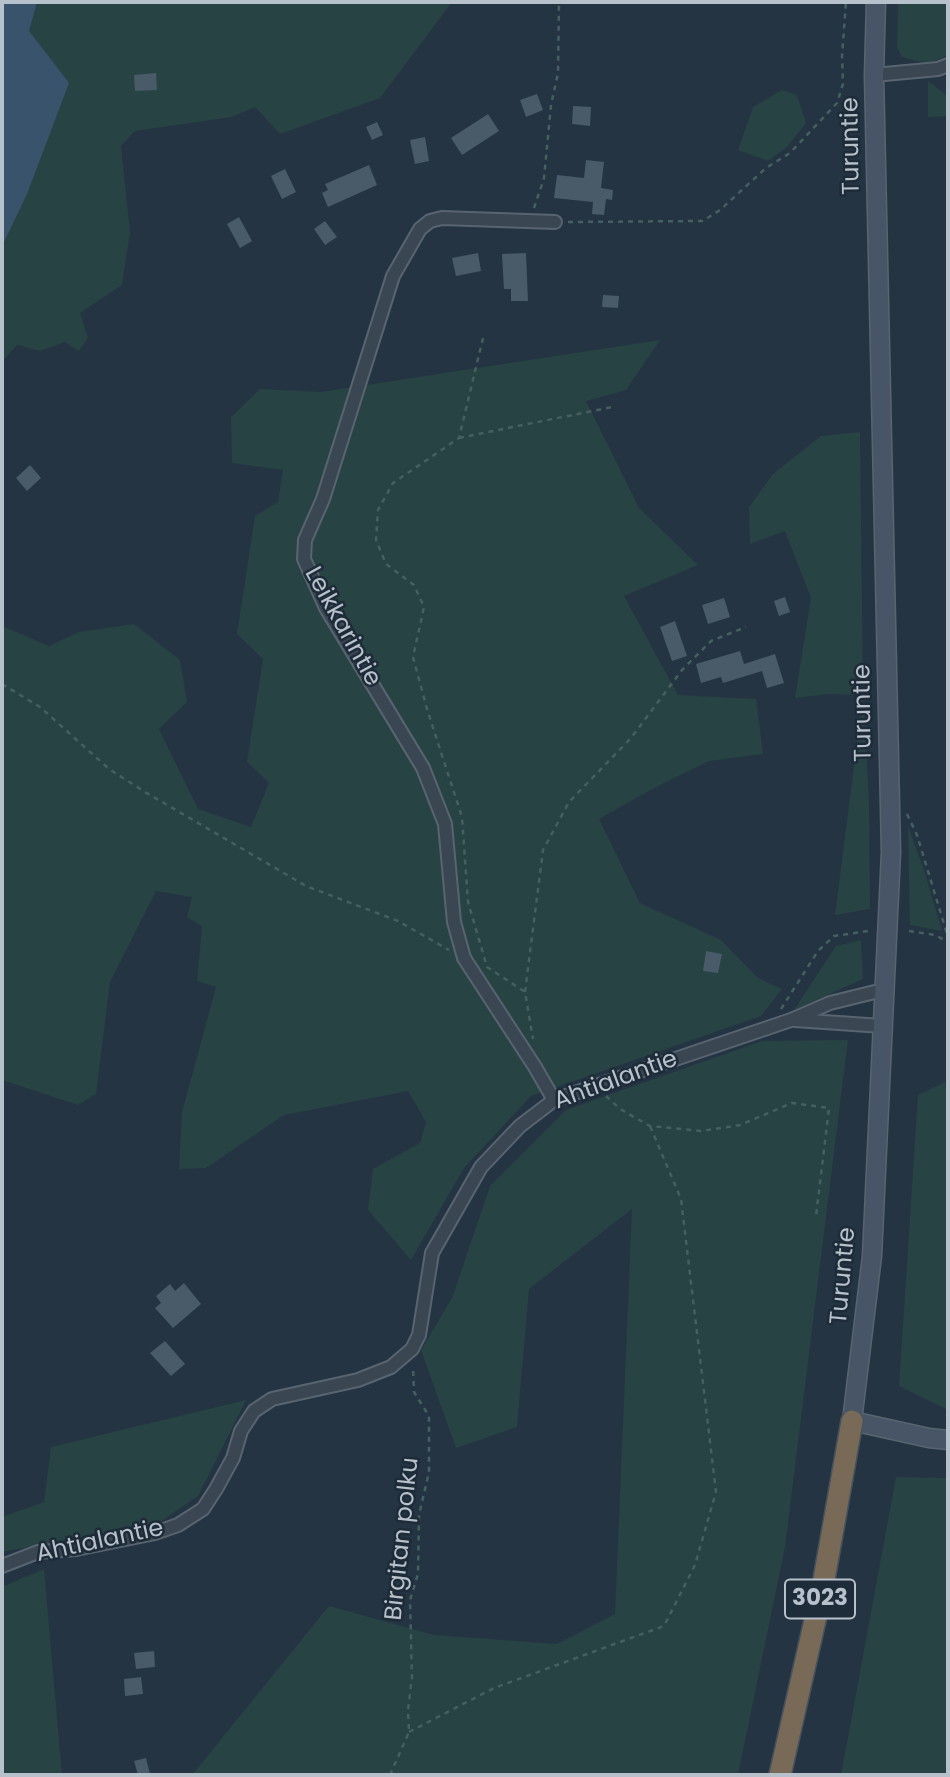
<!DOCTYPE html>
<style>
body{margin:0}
#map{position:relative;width:950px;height:1777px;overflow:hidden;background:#253443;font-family:Poppins,sans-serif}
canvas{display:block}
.frame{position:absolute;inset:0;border:4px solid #b7c1cc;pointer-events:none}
</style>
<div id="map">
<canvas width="950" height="1777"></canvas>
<div class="frame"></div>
</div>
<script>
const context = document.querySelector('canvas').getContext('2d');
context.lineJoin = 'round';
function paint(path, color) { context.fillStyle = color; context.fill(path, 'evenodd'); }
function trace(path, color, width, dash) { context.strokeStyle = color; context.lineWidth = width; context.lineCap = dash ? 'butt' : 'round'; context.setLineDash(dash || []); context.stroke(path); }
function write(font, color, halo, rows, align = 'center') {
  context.font = font + ' Poppins,sans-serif'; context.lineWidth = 5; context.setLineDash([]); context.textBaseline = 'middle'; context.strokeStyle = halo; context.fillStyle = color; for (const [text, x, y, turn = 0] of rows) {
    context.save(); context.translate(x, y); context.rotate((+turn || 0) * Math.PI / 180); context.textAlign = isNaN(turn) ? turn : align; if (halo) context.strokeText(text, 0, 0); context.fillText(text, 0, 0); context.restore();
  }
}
paint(new Path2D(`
 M2,2h450l-72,96 -100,36 -25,-27 -23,10 -97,14 -14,15 9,86 -8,53 -42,28 8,25 -9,13 -14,-9 -25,9 -23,-6 -15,17z
 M898,2h50v52c-15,12 -29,8 -46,3l-5,-9z
 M928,81l20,15v20l-20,1z
 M782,90l15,5 9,28 -19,24 -19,14 -30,-11 15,-43z
 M660,340l-34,50 -40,11 53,107 59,57 -74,31 54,99 78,4 7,55 -54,7 -53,26 -57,32 41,84 81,37 37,38 24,11 -21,27 -230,80 -67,72 -53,92 -43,-50 5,-41 47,-26 6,-21 -18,-31 -124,24 -78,53 -27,1 3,-57 34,-125 -19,-6 5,-55 -15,-9 5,-20 -36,-6 -46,91 -14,112 -18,11 -76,-25v-454l47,20 30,-14 55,-8 46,36 7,42 -28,27 39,80 53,18 18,-44 -22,-21 16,-103 -26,-25 18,-118 23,-14 5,-32 -51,-7 -1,-46 29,-28 61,3z
 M860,432l3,262 6,106 1,109 -35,6 28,-220 -35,-1 -33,4 16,-100 -26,-67 -35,13 -1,-37 24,-33 48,-38z
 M908,826l17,47 17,58 -32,-6z
 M861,940l2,39 -69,31 42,-64z
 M848,1040l-63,507 -47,228h-546l137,-169 105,29 123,9 58,-30 17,-405 -103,80 -12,138 -61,21 -35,-98 31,-52 38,-112 76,-76 196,-69z
 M945,1082l3,16v312l-49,-24 19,-291z
 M246,1400l-48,96 -38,26 -158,30v-35l42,-15 7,-55z
 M896,1477l52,1v297h-107z
 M44,1569l18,206h-60v-188z`), '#274344');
paint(new Path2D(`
 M2,2h35l-8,29 40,52 -42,111 -25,52z`), '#3a536c');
paint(new Path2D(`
 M156,73l1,17 -22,1 -1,-16z
 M537,94l6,16 -17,7 -6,-17z
 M573,106l18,1 -1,19 -18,-2z
 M488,114l11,17 -37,24 -11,-17z
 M377,122l6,13 -11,5 -6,-13z
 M425,137l4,24 -14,3 -5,-24z
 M586,160l18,2 -3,26 12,2 -1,10 -6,-1 -2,16 -12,-1 1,-12 -39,-4 3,-23 27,3z
 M369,165l8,20 -49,22 -6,-14 6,-3 -3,-6z
 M285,169l11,23 -14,7 -11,-23z
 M239,217l13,24 -12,7 -13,-24z
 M325,221l12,16 -12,8 -11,-16z
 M478,253l3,18 -25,5 -4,-18z
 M526,253l2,48h-17v-12h-7l-2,-35z
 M603,295l16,1 -1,12 -16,-1z
 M30,465l11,13 -14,13 -11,-13z
 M785,597l5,15 -11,4 -5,-15z
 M724,598l6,19 -22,7 -6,-19z
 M675,621l12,35 -15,5 -12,-34z
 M740,651l4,13 31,-10 9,29 -17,5 -5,-17 -39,12 -2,-6 -20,6 -5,-19z
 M706,951l16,3 -4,19 -15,-2z
 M184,1283l17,21 -28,24 -18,-20 6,-5 -5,-7 14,-12 5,7z
 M165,1341l20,23 -14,12 -21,-23z
 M154,1651l1,16 -19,2 -2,-16z
 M141,1677l2,17 -18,2 -1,-17z
 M146,1758l4,16 -12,1 -4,-14z`), '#495a69');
const street = new Path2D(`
 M874,75l64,-6 10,-4
 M795,1020l87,6
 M554,1100l-19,-33 -71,-109 -10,-36 -9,-98 -22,-56 -97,-160 -22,-49 1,-19 18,-41 70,-223 27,-47 10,-8 12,-3 113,4
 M2,1566l36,-14 38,-3 79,-16 23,-8 25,-16 13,-20 17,-31 8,-27 13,-20 18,-12 86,-19 33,-13 21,-18 7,-14 13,-82 49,-86 39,-41 34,-26 237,-80 39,-17 53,-13`);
const secondary = new Path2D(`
 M876,2l-2,73 17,777 -19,404 -20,165 77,17 19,2`);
const highway = new Path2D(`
 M780,1775l43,-190 29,-164`);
trace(street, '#586470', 16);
trace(secondary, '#586470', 21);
trace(highway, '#45515d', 24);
trace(new Path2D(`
 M534,208l10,-30 7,-73 7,-32 1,-71
 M568,222l135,-1 17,-11 46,-42 24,-15 47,-50 6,-19 -1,-28 4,-54
 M483,338l-24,100 -66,45 -15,27 -2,30 10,24 28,21 10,22 -11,50 14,52 35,108 6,85 19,65 38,25 8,47
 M459,438l153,-31
 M2,684l38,23 69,62 36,23 161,94 92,35 51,29
 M907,814l10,21 31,102
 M909,931l26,4 13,7
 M525,992l18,-142 26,-48 62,-64 51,-68 29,-29 35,-14
 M781,1009l37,-58 16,-15 34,-5
 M606,1096l14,13 30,17 51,5 39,-6 52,-22 37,5 -13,108
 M409,1732l85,-44 170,-62 31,-61 21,-73 -35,-293 -31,-73
 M390,1775l19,-43 -1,-22 4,-33 -2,-77 8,-26 1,-59 10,-43v-56l-15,-24 -1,-26`), '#465f60', 2.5, [5, 5]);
trace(street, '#3a4652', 12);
trace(secondary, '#485566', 18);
trace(highway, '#796957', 21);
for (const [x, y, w] of [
 [820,1599,70]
]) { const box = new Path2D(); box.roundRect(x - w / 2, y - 19.5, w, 39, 5); context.fillStyle = '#1e2b38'; context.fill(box); trace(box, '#b7c1cc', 2); }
write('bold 23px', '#b7c1cc', null, [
 ["3023",820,1599]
]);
write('24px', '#b7c1cc', '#1e2b38', [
 ["Turuntie",852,146,-91],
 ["Leikkarintie",342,627,61],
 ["Turuntie",864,713,-91],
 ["Ahtialantie",616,1081,-20],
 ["Turuntie",844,1276,-85],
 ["Birgitan polku",403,1539,-84],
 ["Ahtialantie",100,1542,-12]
]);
</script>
